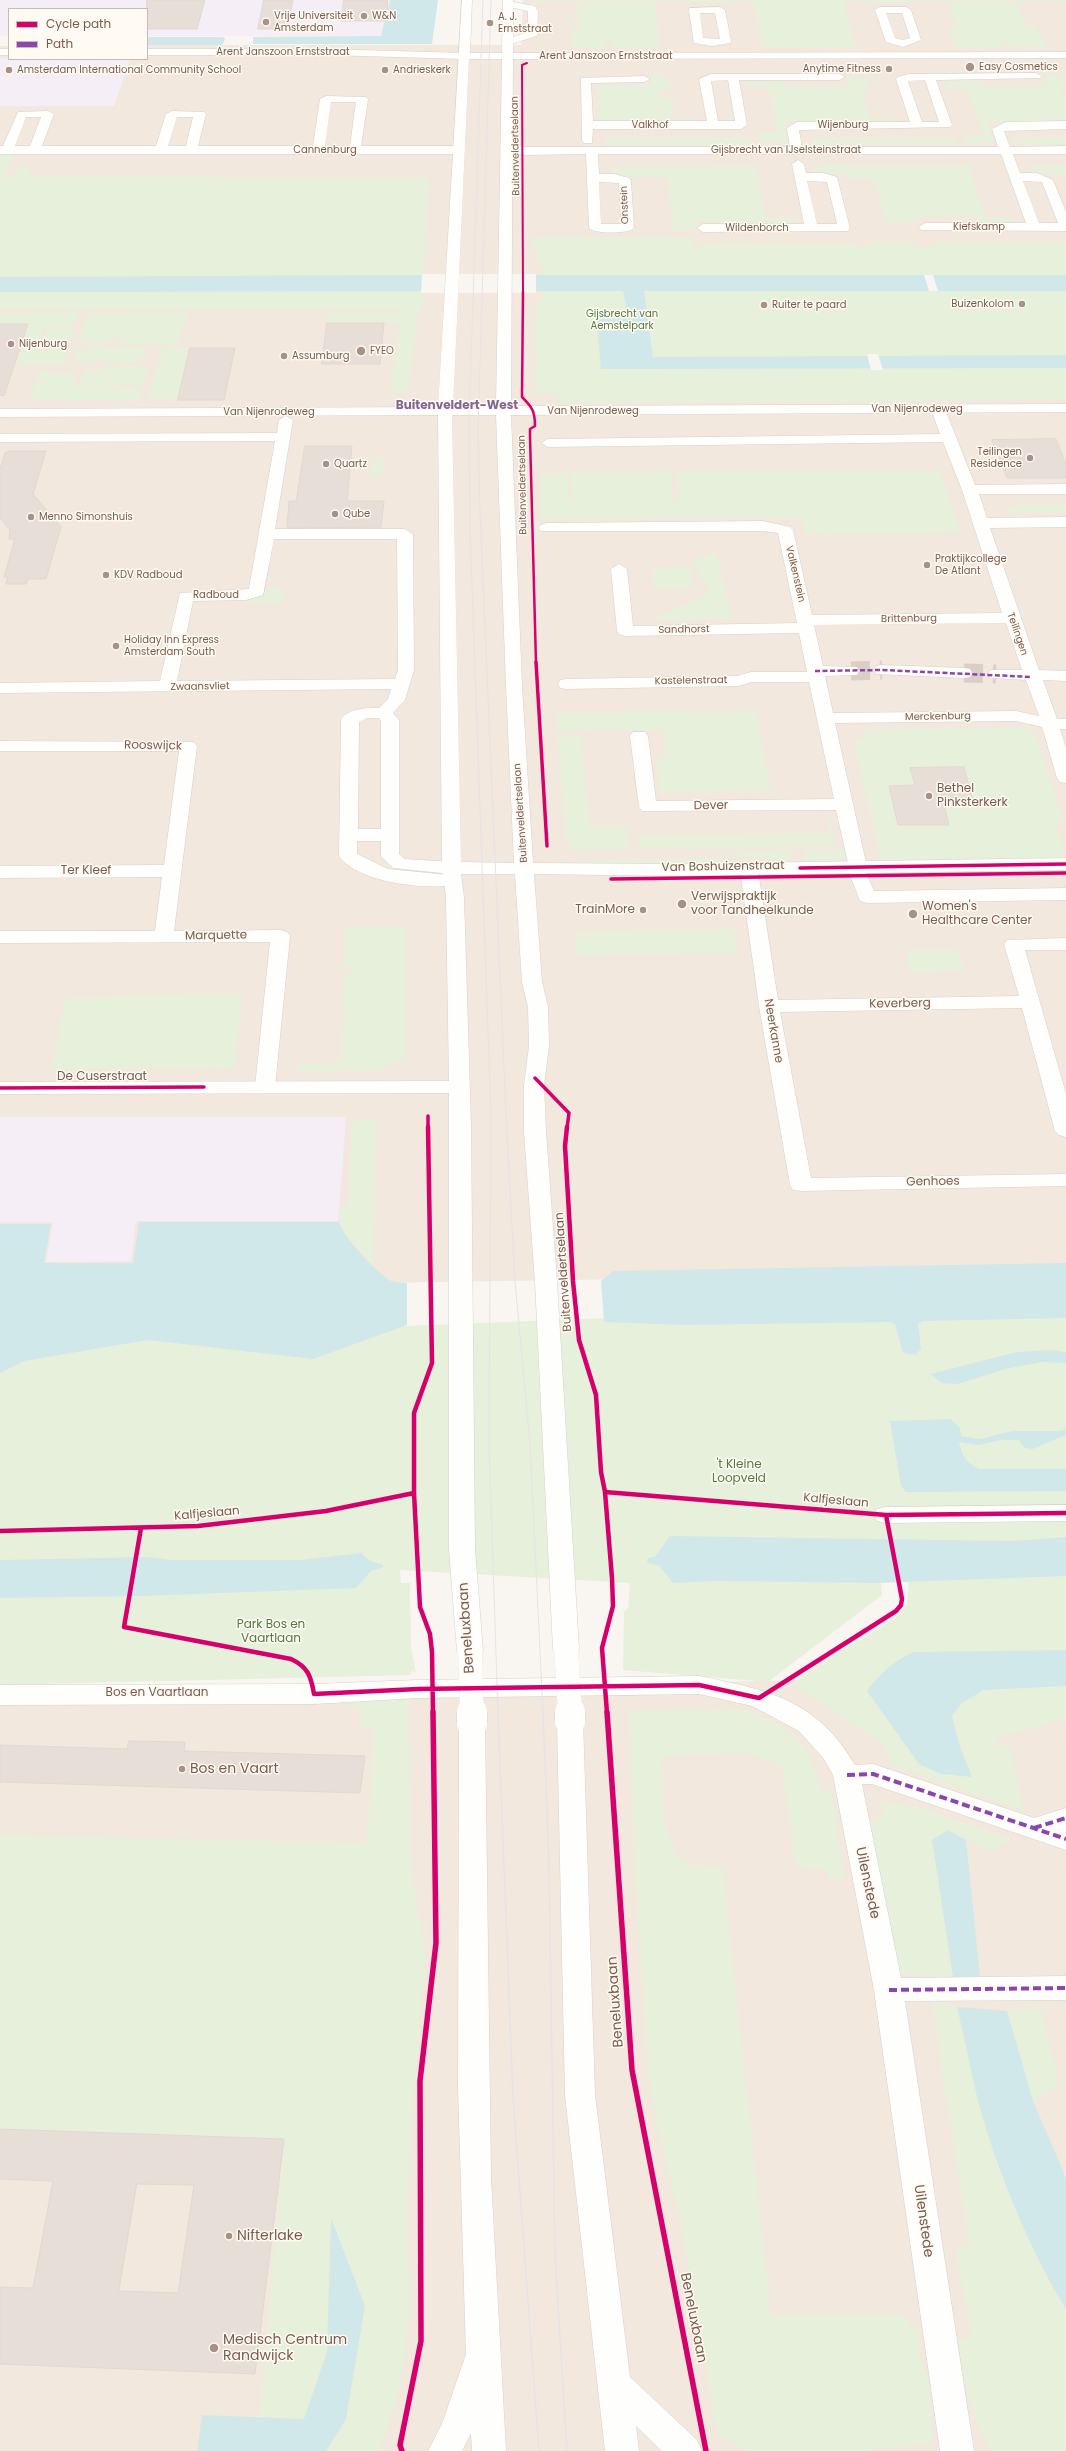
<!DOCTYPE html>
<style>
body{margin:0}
#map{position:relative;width:1066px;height:2451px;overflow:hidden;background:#f9f5f0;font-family:Poppins,sans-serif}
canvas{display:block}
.legend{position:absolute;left:8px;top:8px;width:140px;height:52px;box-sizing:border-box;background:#fffaf3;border:1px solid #cabbb1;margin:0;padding:5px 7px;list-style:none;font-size:12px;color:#7a5c4d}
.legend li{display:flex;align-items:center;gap:8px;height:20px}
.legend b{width:20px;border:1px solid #cabbb1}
</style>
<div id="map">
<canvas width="1066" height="2451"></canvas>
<ul class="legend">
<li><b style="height:5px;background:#d6006c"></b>Cycle path</li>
<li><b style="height:5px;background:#8e44ad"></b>Path</li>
</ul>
</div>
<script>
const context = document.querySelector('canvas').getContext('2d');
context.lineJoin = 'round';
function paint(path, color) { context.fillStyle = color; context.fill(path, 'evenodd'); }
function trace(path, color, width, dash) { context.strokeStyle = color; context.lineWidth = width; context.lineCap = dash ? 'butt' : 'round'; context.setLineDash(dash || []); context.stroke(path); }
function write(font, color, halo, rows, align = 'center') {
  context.font = font + ' Poppins,sans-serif'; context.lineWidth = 3; context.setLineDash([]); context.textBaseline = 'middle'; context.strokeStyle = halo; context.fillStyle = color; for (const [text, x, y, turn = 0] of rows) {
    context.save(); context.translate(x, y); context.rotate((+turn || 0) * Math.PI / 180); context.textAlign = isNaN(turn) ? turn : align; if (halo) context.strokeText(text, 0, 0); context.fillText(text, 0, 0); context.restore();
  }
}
paint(new Path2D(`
 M523,0h543v1272l-1066,17v-1243h9v13h138v-14h374z
 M1066,1677v774h-1066v-753l898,-20z`), '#f2e8de');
paint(new Path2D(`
 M0,0h388l-4,34 -5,2h-232v-27h-138v27h-9z
 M0,58l9,1h121l-16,47h-114z
 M0,1117h346l-8,104h-202l-5,40 -85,1 7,-40h-53z`), '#f6eef6');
paint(new Path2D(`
 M533,0h533v2h-222l12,46 -94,-1 -9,-45h-220z
 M577,4h79l4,44h-47v-8h-8l2,8h-35l-1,-22h7z
 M950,4h66l10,22h10l12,21h-39l-2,-5h-5l1,6 -49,-1 -6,-21h9z
 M650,74h12l1,5h7l1,11h-9v8h10l2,20h22v3l-97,1 -1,-37h54z
 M846,75h12l1,4h8l3,11h-8l7,28h31l1,2 -115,2 3,20h-31l-2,-9h22l-9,-45 -21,-1 -2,-5 38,-1 2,4h61z
 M1044,75h16l6,14 -6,1 6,11v19l-78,2 7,20h-30l-3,-7h22l-18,-47h-20l-2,-7h36l2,5h66z
 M604,138h145l2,7h-146z
 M811,138h145l2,6h-146z
 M1017,138h49v6h-47z
 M0,154h14l-9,24h8l6,-13h12l-2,11 400,2 -7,131h-4l-9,84h-20l11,-70h-73l2,-11h72l1,-3h-402z
 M756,165l9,53h29l1,4 -6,3h-22l-1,-3h-71l1,8h-23l-6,-52h-35l-21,-6 -1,-6z
 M817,165h151l18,53h27l2,4h-35l-2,-5h-61v5h-31l-12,-43h-26l-1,-3 -29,-5z
 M1027,165h39v10h-15l-22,-7z
 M529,237h163l2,9h8v-3h154l1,3h11v-4h47l1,4h17l-1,-4h134v158l-508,3 -1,-8 5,-1h-27l1,-94h5l1,-32 -5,-2v-12z
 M79,312l-5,14h-29l-4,10 4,3 -5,11h8v-3l21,1 -5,16h-48l12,-40 -28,-1v-10z
 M188,312l-8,27 -4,6 -59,-1 2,-4 11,-2 -18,-1 -2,5h-32l9,-29z
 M51,328l24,1 -4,13 -23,1 1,-5 -4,-2 3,-7z
 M89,346h18l3,2h37l-3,11 -7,1 -1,2 -59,-1 -4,-3 2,-8 7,1z
 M162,348h28l-12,51h-30z
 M105,365l41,1 3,1 -5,17 -59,1v-4l-5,-1 4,-10h19z
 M39,369l12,3 25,1 -2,13 69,1 -3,13h-110z
 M382,456l2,2 -1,18 -15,-2 8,-17z
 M672,470l1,31 -43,2 49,-1 -3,-30 264,-1 20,61 -155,2 -3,-16 -261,2 -1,-46 26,-1 3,30 4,1 -4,-33z
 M1066,504v8l-64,1 12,-8z
 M716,552l16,67 -83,2 62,-29 -20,-31z
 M690,567l2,21 -38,1 -3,-21z
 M267,588h17l-2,15h-35l1,-4 14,-4z
 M756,710l15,81 -111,2 -5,-34h11l-3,-29 -105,1 -2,-18z
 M1026,727l1,4h7l31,92h-9l10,37 -185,2 -28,-122 13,-1 -3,-10z
 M557,735h24l9,91h36l3,23 -60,1v-6h-3z
 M826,814h3l7,32 -197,3 -2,-13 193,-3z
 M790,850l2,12 -70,-8 -1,-3z
 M803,850h44l1,5 -9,7h-34z
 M714,858l39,5 -81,1 -83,-1v-3z
 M405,926v132l-25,13h-78l-4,-2v-6l43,-1 3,-88h9v-7h-9l1,-40z
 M734,929l4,25 -161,2 -2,-25z
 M907,949h51l7,22 -56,2z
 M243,993l-9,75 -184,2 16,-73z
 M351,1120l26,1 -4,143c-19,-18 -34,-28 -34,-56l9,-1z
 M1066,1311v230l-189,4 5,50 -114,87 -145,-12 1,-58 4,-4 2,-25 -230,-13 1,13h9l1,65 5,24 -5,-1v4l-411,10v-92l371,-22 5,-2 -376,4v-215l96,-33 309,1 204,-8z
 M1066,1575v82l-154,4 60,115 -12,-29 -8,-31 9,-13 23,-13 82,-5v34l-67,18 -4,9h15l14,65 -132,-46 -9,-21 -90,-60 19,-16 58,-34 27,-18 10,-12 2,-25z
 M408,1699l4,180 14,74 -14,159 -5,105 3,95 -10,75 -20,64h-54l21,-32 -16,-200 -4,133 -23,67 -45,-2 25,-278 -284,-10v-294l365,8 4,-25 4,-89 -12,-1 -2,-17 -19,-11z
 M747,1709l28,13 31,25 16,44 10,2 12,87 -15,-1 -3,-9 -31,-3 -13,-101 -32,-12 -88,2c1,28 -2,88 22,105 11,7 27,6 39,6l48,448h134l5,11 9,1 -1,23 11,30 4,64 -42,3 -24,4h-120l-30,-16 -37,-213 -25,-107 -8,-47 -12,-190 -6,-168z
 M881,1801l44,8 86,30 -19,14 -44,-23 -16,10 21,137 -58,-2 -26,-154 14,-6z
 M931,2000l26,7 23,101 14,46 51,120 21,35v142h-75c-21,-34 -26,-74 -34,-112l14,-1 -16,-89 14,-5z
 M1040,2006l19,79 -26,16 -26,-90z`), '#e7f0db');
paint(new Path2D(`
 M390,0h48l-6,44h-179v-7l128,-1z
 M147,37h76l2,2 -2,5 -2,1h-74z
 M390,275h676v16h-422l9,66 413,-2v13l-465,1 -5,-53h32l-5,-25 -623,1v-15z
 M139,1222h200c3,14 40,53 52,59 5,2 11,1 16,2v42l-94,34 -165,-19 -124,21 -24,12v-149h51l-7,39h89z
 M1066,1263v55l-143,3 -5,3 3,25 -6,6 -12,-2 -8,-29 -5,-2 -206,3 -80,-3 -3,-41 12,-10z
 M1049,1350l17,2v11l-24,-1 -37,7 -47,15 -16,-1 -12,-9 87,-22z
 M951,1419l9,9 1,8 19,3 32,-8h47l7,-2v6l-33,14 -8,-1 -6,-8h-18l-22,5 -20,-3c3,14 7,20 20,27h87v22l-160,1 -5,-6 -11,-65z
 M670,1536l342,5 54,-4v39l-190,7 -159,-2 -44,2 -14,-18 -12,-2 1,-5 7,-1z
 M361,1553l11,9 10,2 1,3 -12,4 -15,17 -215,8 -141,2v-38l149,-3 23,3h127z
 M1066,1650v36l-82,4 -22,13 -10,13 8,31 12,30 -31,-3 -22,-10 -52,-73c13,-18 26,-29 46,-39z
 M948,1830l18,10 14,136 -27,1 -21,-137z
 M957,2007l50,4 26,90 33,77v131c-35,-57 -68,-136 -86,-201 -9,-34 -15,-68 -23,-101z
 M331,2218l34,88 -19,113 -20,32h-129l5,-36 102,4 23,-67z`), '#d0e8ea');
paint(new Path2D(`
 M422,274h114v19h-115z
 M924,275h9l5,16h-9z
 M867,354h11l5,16h-12z`), '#f9f5f0');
const building = new Path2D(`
 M147,0h58l-8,29h-50z
 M264,0h29l-6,29h-29z
 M344,0h44l-2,21h-45z
 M327,323h57l-4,41h-58z
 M0,324h28l-24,72 -4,-1z
 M190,348h45l-11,52h-46z
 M1056,439l10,25v14h-59l-15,-38z
 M305,446h47l-5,55h37l-3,26 -94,1 2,-27h7z
 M10,451h36l-13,43 28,33 -15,52h-18l-2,5h-20l2,-7h-4l11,-38h-6l1,-9 -10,-12v-49l5,-16z
 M964,767l9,34h-30l6,24h-51l-9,-39 26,-1 -5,-17z
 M129,1741l56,1 -1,9 181,5 -5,37 -360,-11v-37l127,4z
 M0,2129l284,10 -29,235 -255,-10v-77l33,1 20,-107 -53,-2zM137,2184l57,1 -16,108 -59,-2z`);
paint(building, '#e6ded7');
trace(building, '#e2d8d2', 1);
trace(new Path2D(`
 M851,671l31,-1
 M964,673l32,1`), '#d9cfc7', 19, [19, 10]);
const street = new Path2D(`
 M508,1l27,5 3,5 -1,25 -29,9 -4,-1v-4l24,-8v-21l-24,-5 -1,-2z
 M720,7l5,3 6,31 -1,2 -18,3 -18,-3 -5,-33 1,-2zM700,13h15l5,26 -17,-1z
 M906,7l5,3 10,30 -18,7 -17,-5 -11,-32 5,-3zM886,13h16l8,25 -7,2 -8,-2z
 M0,49h9v6h-9z
 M147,49h178l140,4 6,3 -6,3 -140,-4h-178z
 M1036,73l6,3 -2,2 -104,2 16,45 -2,2 -151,3 3,17h196l-6,-18 14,-7 60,-1v8l-62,2 6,16 56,-1v8h-53l7,19h17l16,7 13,32v19l-145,-1 -2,-3 6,-4h101l-25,-69h-403l1,20h15l15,4 2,3 3,47c-4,6 -41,6 -45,0l-3,-74 -62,1 -22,-5 -2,-3 6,-4 18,4h266l-3,-19 10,-6h113l-14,-43 2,-2 11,-3zM925,80l14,42h-17l-14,-41zM1023,181l19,1 16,41h-19zM599,182l20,1 2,41h-20z
 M711,74h128l6,3 -6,3h-100l8,45 -6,4h-148l-1,14h-8l-2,-3 -1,-62 63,-2 6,3 -6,3 -53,1 2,38h114l-8,-42zM728,80l7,41h-17l-7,-40z
 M326,96l40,1 2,2 -7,47h98l6,4 -6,4h-459v-8h3l15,-34 30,-1 6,3 -12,32h114l10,-32 6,-3 32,1 2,2 -8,32h115l7,-47zM331,102h25l-6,44h-25zM26,117h15l-11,29h-15zM177,117h16l-7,29h-18z
 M798,160l6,4 2,9h17l14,4 13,51 -2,3 -145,1 -6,-4 6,-4h101l-12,-60zM807,181l20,1 10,42h-20z
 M938,405l7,4 30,76 91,-1v10h-87l8,24 79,-1v10l-76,1 49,142 27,1v10l-23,-1 14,39h9v10h-6l6,19v35l-6,-1 -3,-4 -15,-51 -26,-6 -181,2 32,144 -2,4 9,20 192,-3v12l-199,3 -7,-2 -10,-26 2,-4 -3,-4 -13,-57 -194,1 -3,-4 -9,-71 3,-4h12l3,4 8,65 178,-2 -25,-117h-57l-14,4 -172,3 -6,-1 -2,-4 2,-4 6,-1 171,-3 14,-4h56l-8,-39 -174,3 -6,-2 -2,-3 -6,-62 8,-5 8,5 6,57 164,-3 -19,-90 -15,-2h-222l-3,-3 3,-3 5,-2 217,-2 27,6 3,3 19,85 190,-2 -40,-123 -19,-48 -395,5 -7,-4 7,-4 392,-5 -9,-25zM1006,623l16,47h-32l-2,4 2,4 36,2 13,36 -23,-5 -183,2 -8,-37 32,-1 2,-4 -2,-4 -34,-1 -9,-41z
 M286,416l7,4 -18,109h130l8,5 1,136 -9,30 -12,13 6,7v134l6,5 46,3 7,2 2,4 -2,4 -7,2 -58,-6 -12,-12v-15h-24v13l31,15 71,7 2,4 -2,4c-30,7 -102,-1 -120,-28l2,-137c8,-11 26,-11 38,-11l9,-9 3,-10 -391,4v-10l160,-2 20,-88 69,-4 26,-148 -275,1v-8l277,-1 2,-13zM274,539h123l1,131 -3,9 -218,2 16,-80 53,-1 17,-5zM367,718h12l2,3v108h-23l1,-107z
 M882,665l82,3 6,1 2,4 -2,4 -6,1 -88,-4 -2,-4 2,-4z
 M0,741l194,1 3,4 -23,185 106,-1 7,2 3,4 -15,151 -3,4 -7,2 -7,-2 -3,-4 15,-145 -270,1v-12h155l7,-54 -162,1v-12l164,-1 15,-114h-179z
 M750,871l7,2 2,4 19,123 241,-4 -15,-52 3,-4 59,-2v12h-41l41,144v43l-7,-2 -4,-4 -33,-123 -242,4 31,166 255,-4v12l-265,5 -8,-1 -3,-5 -31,-179 -18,-129 2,-4z
 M1066,1505v16l-180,2 -9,-2 -3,-6 3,-6 9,-2z
 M699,1676c68,14 118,23 156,89l18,-1 161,54 32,-10v42l-194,-66h-10l39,194 165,-2v24l-161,1 69,450h-34l-66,-461 -41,-215 -9,-16 -25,-28 -47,-25 -53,-12 -281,4 -104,6 -314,1v-20l314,-1 104,-4z`);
const secondary = new Path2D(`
 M462,0h10l-2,53h32l1,-53h10v53l553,-1v6l-553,1 -2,347 555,-2v8l-555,3 11,271 11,177 146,1 387,-6v12l-387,6 -145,-2 8,108 6,25 1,39 -5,39 2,47 11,150 22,367 -4,7 -9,2 -9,-2 -4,-7 -18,-367 -11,-150v-47l5,-39 -1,-39 -6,-25 -7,-108h-54l3,23 7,229 4,423 8,102 -4,7 -9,2 -9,-2 -4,-7 -8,-102v-456l-449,1v-12l449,-1 -3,-184 -4,-29 -4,-453 -438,2v-8l438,-2zM469,59h33l-6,347 -43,1zM452,415h44l10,271 8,177 -53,-1z
 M570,1711l9,3 4,7 12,374 35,282 67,63 5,11h-40l-26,-25 3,25h-34l-40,-356 -8,-374 4,-7z
 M472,1713l9,3 4,7 6,455 15,273h-34l-1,-18 -9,18h-34l14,-27 24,-70 -8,-267 1,-364 4,-7z`);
trace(street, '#d7d1cb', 1);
trace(secondary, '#d9d2cb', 1);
paint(street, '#fefefd');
paint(secondary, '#fefefd');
trace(new Path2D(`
 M483,0l-14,420 1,110 21,585 -2,329 9,269
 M491,0l-13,430 2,81 26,604 9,167 15,162 13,269`), '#e6e3e7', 1);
trace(new Path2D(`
 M498,1712l15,385 26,354
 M543,1712l6,152 6,393 12,194`), '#e6e3e7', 1.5);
const secondaryBridgeFar1 = new Path2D(`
 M566,1649l4,64
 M470,1651l2,62`);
const secondaryBridge = new Path2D(`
 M472,1712v11
 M570,1712v9`);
trace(secondaryBridgeFar1, '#d9d2cb', 24, []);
trace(secondaryBridge, '#d9d2cb', 31, []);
trace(secondaryBridgeFar1, '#fefefd', 24);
trace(secondaryBridge, '#fefefd', 30);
trace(new Path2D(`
 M815,671l67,-1 150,7`), '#8e44ad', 2.5, [5, 2.5]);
trace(new Path2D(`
 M847,1775l26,-1 193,65
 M1034,1828l32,-10
 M889,1990l177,-2`), '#8e44ad', 4, [8, 4]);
trace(new Path2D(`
 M523,293l-1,-228 5,-2`), '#d6006c', 2);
trace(new Path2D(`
 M523,292l-1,105c10,10 13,14 13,29l-5,3v7l6,227`), '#d6006c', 2.5);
trace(new Path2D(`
 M536,662l11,184
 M800,868l266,-4
 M611,879l455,-6
 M535,1078l34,35 -2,15
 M0,1088l204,-1
 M428,1116v12`), '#d6006c', 3.5);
trace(new Path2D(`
 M428,1127l4,236 -18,50v80l6,114 10,27 2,18 1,61
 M567,1127l-2,19 8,135 6,59 17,55 5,77 4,20 7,86 1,28 -11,42 5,65
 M605,1492l281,23 180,-2
 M141,1528l-17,99 167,32c17,8 20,17 23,35l104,-5 281,-4 60,13 137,-87 5,-6 1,-6 -16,-84
 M0,1531l198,-5 128,-15 88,-18`), '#d6006c', 4.5);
trace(new Path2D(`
 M607,1712l25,358 74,381
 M402,2451l-2,-6 21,-104 -1,-260 16,-138 -3,-231`), '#d6006c', 5.5);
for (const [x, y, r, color] of [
 [364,16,4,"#a69286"],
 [266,22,4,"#a69286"],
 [490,23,4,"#a69286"],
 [970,67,5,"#a69286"],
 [889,69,4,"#a69286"],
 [9,70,4,"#a69286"],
 [385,70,4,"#a69286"],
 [1022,304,4,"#a69286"],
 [764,305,4,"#a69286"],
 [11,344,4,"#a69286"],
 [361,351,5,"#a69286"],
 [284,356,4,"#a69286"],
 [1030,458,4,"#a69286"],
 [326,464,4,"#a69286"],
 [335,514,4,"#a69286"],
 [31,517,4,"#a69286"],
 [927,565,4,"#a69286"],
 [106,575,4,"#a69286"],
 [116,646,4,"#a69286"],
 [929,796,4,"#a69286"],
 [682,904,5,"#a69286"],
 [643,910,4,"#a69286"],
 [913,914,5,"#a69286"],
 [182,1769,4,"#a69286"],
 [229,2236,4,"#a69286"],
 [214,2348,5,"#a69286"]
]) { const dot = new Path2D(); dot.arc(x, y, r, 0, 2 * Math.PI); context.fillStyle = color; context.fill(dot); trace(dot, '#fffaf3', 1.5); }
write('10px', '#7a5c4d', '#fffaf3', [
 ["Vrije Universiteit",274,16],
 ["Amsterdam",274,28],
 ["W&N",372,16],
 ["A. J.",498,17],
 ["Ernststraat",498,29],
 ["Easy Cosmetics",979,67],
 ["Anytime Fitness",881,69,"right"],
 ["Amsterdam International Community School",17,70],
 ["Andrieskerk",393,70],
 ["Buizenkolom",1014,304,"right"],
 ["Ruiter te paard",772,305],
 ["Nijenburg",19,344],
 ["FYEO",370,351],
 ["Assumburg",292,356],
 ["Teilingen",1022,452,"right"],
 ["Residence",1022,464,"right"],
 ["Quartz",334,464],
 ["Qube",343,514],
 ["Menno Simonshuis",39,517],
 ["Praktijkcollege",935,559],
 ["De Atlant",935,571],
 ["KDV Radboud",114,575],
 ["Holiday Inn Express",124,640],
 ["Amsterdam South",124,652]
], 'left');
write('10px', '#7a5c4d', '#fffaf3', [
 ["Arent Janszoon Ernststraat",283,52],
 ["Arent Janszoon Ernststraat",606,56],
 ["Valkhof",650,125],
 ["Wijenburg",843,125],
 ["Buitenveldertselaan",516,146,-91],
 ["Cannenburg",325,150],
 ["Gijsbrecht van IJselsteinstraat",786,150],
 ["Onstein",625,205,-92],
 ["Kiefskamp",979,227],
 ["Wildenborch",757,228],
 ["Van Nijenrodeweg",917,409],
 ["Van Nijenrodeweg",593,411],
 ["Van Nijenrodeweg",269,412],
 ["Buitenveldertselaan",523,485,-91],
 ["Valkenstein",795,574,77],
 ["Radboud",216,595],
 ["Brittenburg",909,619,-1],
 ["Sandhorst",684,630,-1],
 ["Teilingen",1017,634,71],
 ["Kastelenstraat",691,681,-1],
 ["Zwaansvliet",200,687,-1],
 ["Merckenburg",938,717,-1],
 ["Buitenveldertselaan",521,813,-94]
]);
write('10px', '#537a41', '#fffaf3', [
 ["Gijsbrecht van",622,314],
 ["Aemstelpark",622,326]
]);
write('bold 12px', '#846695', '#fffaf3', [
 ["Buitenveldert-West",457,406]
]);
write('12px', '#7a5c4d', '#fffaf3', [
 ["Rooswijck",153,746,1],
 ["Dever",711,806,-1],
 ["Van Boshuizenstraat",723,867,-1],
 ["Ter Kleef",86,871],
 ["Marquette",216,936,-1],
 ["Keverberg",900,1004,-1],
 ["Neerkanne",773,1031,80],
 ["De Cuserstraat",102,1077],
 ["Genhoes",933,1182,-1],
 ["Buitenveldertselaan",564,1272,-94],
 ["Kalfjeslaan",836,1501,5],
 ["Kalfjeslaan",207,1514,-5],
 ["Bos en Vaartlaan",157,1693]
]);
write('12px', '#7a5c4d', '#fffaf3', [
 ["Bethel",937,789],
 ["Pinksterkerk",937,803],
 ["Verwijspraktijk",691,897],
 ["voor Tandheelkunde",691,911],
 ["Women's",922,907],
 ["Healthcare Center",922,921],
 ["TrainMore",635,910,"right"]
], 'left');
write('12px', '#537a41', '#fffaf3', [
 ["'t Kleine",739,1465],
 ["Loopveld",739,1479],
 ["Park Bos en",271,1625],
 ["Vaartlaan",271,1639]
]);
write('14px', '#7a5c4d', '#fffaf3', [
 ["Beneluxbaan",467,1628,-94],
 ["Uilenstede",867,1883,78],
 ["Beneluxbaan",616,2002,-94],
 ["Uilenstede",923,2221,82],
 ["Beneluxbaan",693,2318,79]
]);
write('14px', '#7a5c4d', '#fffaf3', [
 ["Bos en Vaart",190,1769],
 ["Nifterlake",237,2236],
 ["Medisch Centrum",223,2340],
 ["Randwijck",223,2356]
], 'left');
</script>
